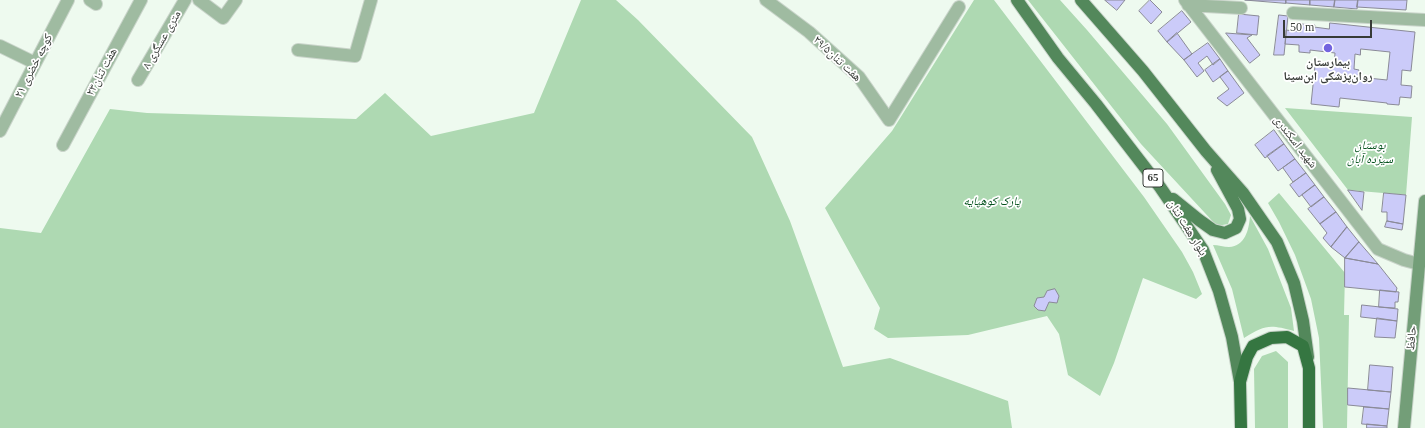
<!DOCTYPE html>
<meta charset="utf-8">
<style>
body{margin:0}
#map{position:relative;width:1425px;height:428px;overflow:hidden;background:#eefaef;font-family:"Times New Roman",serif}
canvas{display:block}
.scale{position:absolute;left:1283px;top:20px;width:89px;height:18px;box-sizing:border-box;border:2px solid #373b37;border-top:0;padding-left:5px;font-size:12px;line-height:14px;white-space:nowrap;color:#373b37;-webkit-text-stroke:3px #fff;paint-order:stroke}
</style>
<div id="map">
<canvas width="1425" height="428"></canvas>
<div class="scale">50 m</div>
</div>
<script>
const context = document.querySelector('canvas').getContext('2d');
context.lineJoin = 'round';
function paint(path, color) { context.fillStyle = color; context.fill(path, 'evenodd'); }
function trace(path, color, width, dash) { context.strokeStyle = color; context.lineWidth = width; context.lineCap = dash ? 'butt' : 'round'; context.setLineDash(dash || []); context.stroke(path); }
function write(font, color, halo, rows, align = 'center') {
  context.font = font + ' "Times New Roman","Noto Naskh Arabic",serif'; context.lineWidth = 3.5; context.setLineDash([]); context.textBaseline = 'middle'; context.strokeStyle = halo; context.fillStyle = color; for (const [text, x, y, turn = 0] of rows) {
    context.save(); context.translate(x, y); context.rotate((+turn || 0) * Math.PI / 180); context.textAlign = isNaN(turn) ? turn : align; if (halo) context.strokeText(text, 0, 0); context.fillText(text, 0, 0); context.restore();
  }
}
paint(new Path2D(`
 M581,0h35l22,20 114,117 38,84 53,146 47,-9 118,43 4,27h-1012v-200l41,5 69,-124 37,4 209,6 29,-26 46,43 103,-23z
 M974,0h20l150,197 38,55 11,20 9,22 -6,5 -53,-21 -29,85 -14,33 -32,-21 -9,-41 -12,-18 -79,19 -80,3 -14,-9 6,-21 -55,-100 67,-77z
 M1028,0h32l27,30 80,94 58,80 6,11 -3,9 -11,2 -76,-82z
 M1285,108l127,9 -6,78 -58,-5z
 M1279,193l66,80 -1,42h5l-2,113h-24l-4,-90 -8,-39 -16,-44 -16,-33 -11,-19z
 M1250,216l18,33 23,59 3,23c-25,-7 -29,-6 -50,7l-12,-49 -19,-44c5,0 11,2 16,2 16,-1 20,-17 21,-31z
 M1276,351l12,11v66h-33l-1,-59 8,-13z`), '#aed9b2');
const building = new Path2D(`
 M1105,0h20l-8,10z
 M1150,0l12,12 -11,12 -12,-13z
 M1245,0h41v3z
 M1286,0h24v5l-24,-2z
 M1310,0h25l-1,7 -24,-2z
 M1335,0h23l-1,9 -23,-2z
 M1358,0h49l-1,10 -49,-3z
 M1182,11l9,11 -24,20 -9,-11z
 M1239,14l20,2 -2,19 -20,-2z
 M1279,15l9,1 -4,39h-10z
 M1330,23l85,9 -4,39 -9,-1 -1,15 11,1 -1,12 -11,-1 -1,8 -12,-1v-1l-47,-5 -1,9 -28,-3 4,-38 19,1 1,-14 -25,-3v3l-11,-1v-7l-14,-1 1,-14 15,2 1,-8 13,1 -1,2 15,2zM1361,49l29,3 -3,28 -29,-3 1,-7 -5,-1 1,-15 5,1z
 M1177,33l15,21 -8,6 -17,-18z
 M1226,33l26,2 -5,3 13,17 -10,8z
 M1208,43l12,16 -7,6 -6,-9 -9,7 6,8 -7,6 -13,-17z
 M1220,59l8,12 -15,11 -8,-12z
 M1228,71l16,22 -17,13 -10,-8 12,-9 -9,-12z
 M1274,130l10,14 -19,14 -10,-13z
 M1284,144l11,15 -17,12 -11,-15z
 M1295,159l11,14 -13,9 -10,-14z
 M1306,173l9,12 -16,12 -9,-12z
 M1315,185l9,12 -13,10 -9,-12z
 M1348,190l16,2 -2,18z
 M1384,193l22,2 -3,29 -16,-3v-9h-5z
 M1324,197l12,15 -16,12 -12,-15z
 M1336,212l11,15 -16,20 -8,-9 4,-5 -7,-9z
 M1387,221l16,3 -1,6 -17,-3z
 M1347,227l12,15 -14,16 -14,-11z
 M1359,242l19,22 -33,-6z
 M1345,258l33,6 19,24 -1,4 -51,-5z
 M1055,289l4,7 -2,7 -8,-1 -4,9 -7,-1 -4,-4 3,-8 7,-1 3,-6z
 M1380,290l19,2 -1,10h-3v6l-16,-1z
 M1362,305l36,4 -1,12 -36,-4z
 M1377,318l20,3 -2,17 -20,-1z
 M1370,365l23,2 -2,25 -23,-2z
 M1348,388l43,4 -2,17 -41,-4z
 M1364,407l25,2 -2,17 -25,-2z
 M1367,424l20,2v2h-20z`);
paint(building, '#cbcbf9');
trace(building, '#8a8a97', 1);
const street = new Path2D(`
 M90,0l6,4
 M199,0l24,18 13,-18
 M766,0l43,32 50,45 30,43 70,-113
 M1185,0l193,249 26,11 15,4
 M1188,5l53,3
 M1293,13l132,7
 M0,46l35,17
 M298,50l57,6 16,-56
 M138,80l47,-80
 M0,131l68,-131
 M63,145l78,-145`);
const secondary = new Path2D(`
 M1404,428l21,-227`);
const primary = new Path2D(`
 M1017,0l41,58 38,46 64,83 43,63 16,41 13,46 8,45
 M1081,0l62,71 63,80 37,42 34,49 17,41 9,38 5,36
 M1173,199l26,21 14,10 12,3 11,-5 4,-9 -2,-10 -21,-39`);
const highway = new Path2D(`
 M1241,428l-1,-46 7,-25 6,-11 18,-8 16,-1 16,9 6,22v60`);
trace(street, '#c9d4ca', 14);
trace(secondary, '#c9d4ca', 14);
trace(primary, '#c9d4ca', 14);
trace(highway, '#c9d4ca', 14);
trace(street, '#9fbba1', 12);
trace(secondary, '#739e78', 12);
trace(primary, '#53885b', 12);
trace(highway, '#357641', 12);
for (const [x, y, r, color] of [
 [1328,48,5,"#7364df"]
]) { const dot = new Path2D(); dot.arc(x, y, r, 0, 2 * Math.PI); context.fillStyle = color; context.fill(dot); trace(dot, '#fff', 1.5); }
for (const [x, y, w] of [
 [1153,178,20]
]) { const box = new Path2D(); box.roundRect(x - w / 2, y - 9, w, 18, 3); context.fillStyle = '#fff'; context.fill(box); trace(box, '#373b37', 1); }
write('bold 11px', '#373b37', null, [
 ["65",1153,178]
]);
write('12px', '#373b37', '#fff', [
 ["۸ متری عسگری",162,40,-60],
 ["۲۹/۵هفت تنان",837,59,43],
 ["کوچه خضری ۲۱",34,66,-63],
 ["هفت تنان۲۳",102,72,-62],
 ["شهید اسکندری",1295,142,52],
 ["بلوار هفت تنان",1187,228,58],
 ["حافظ",1412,338,-85]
]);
write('bold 12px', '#373b37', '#fff', [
 ["بیمارستان",1328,63],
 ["روان‌پزشکی ابن‌سینا",1328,77]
]);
write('italic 12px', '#03511c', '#fff', [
 ["بوستان",1370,146],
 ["سیزده آبان",1370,160],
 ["پارک کوهپایه",992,202]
]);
</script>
